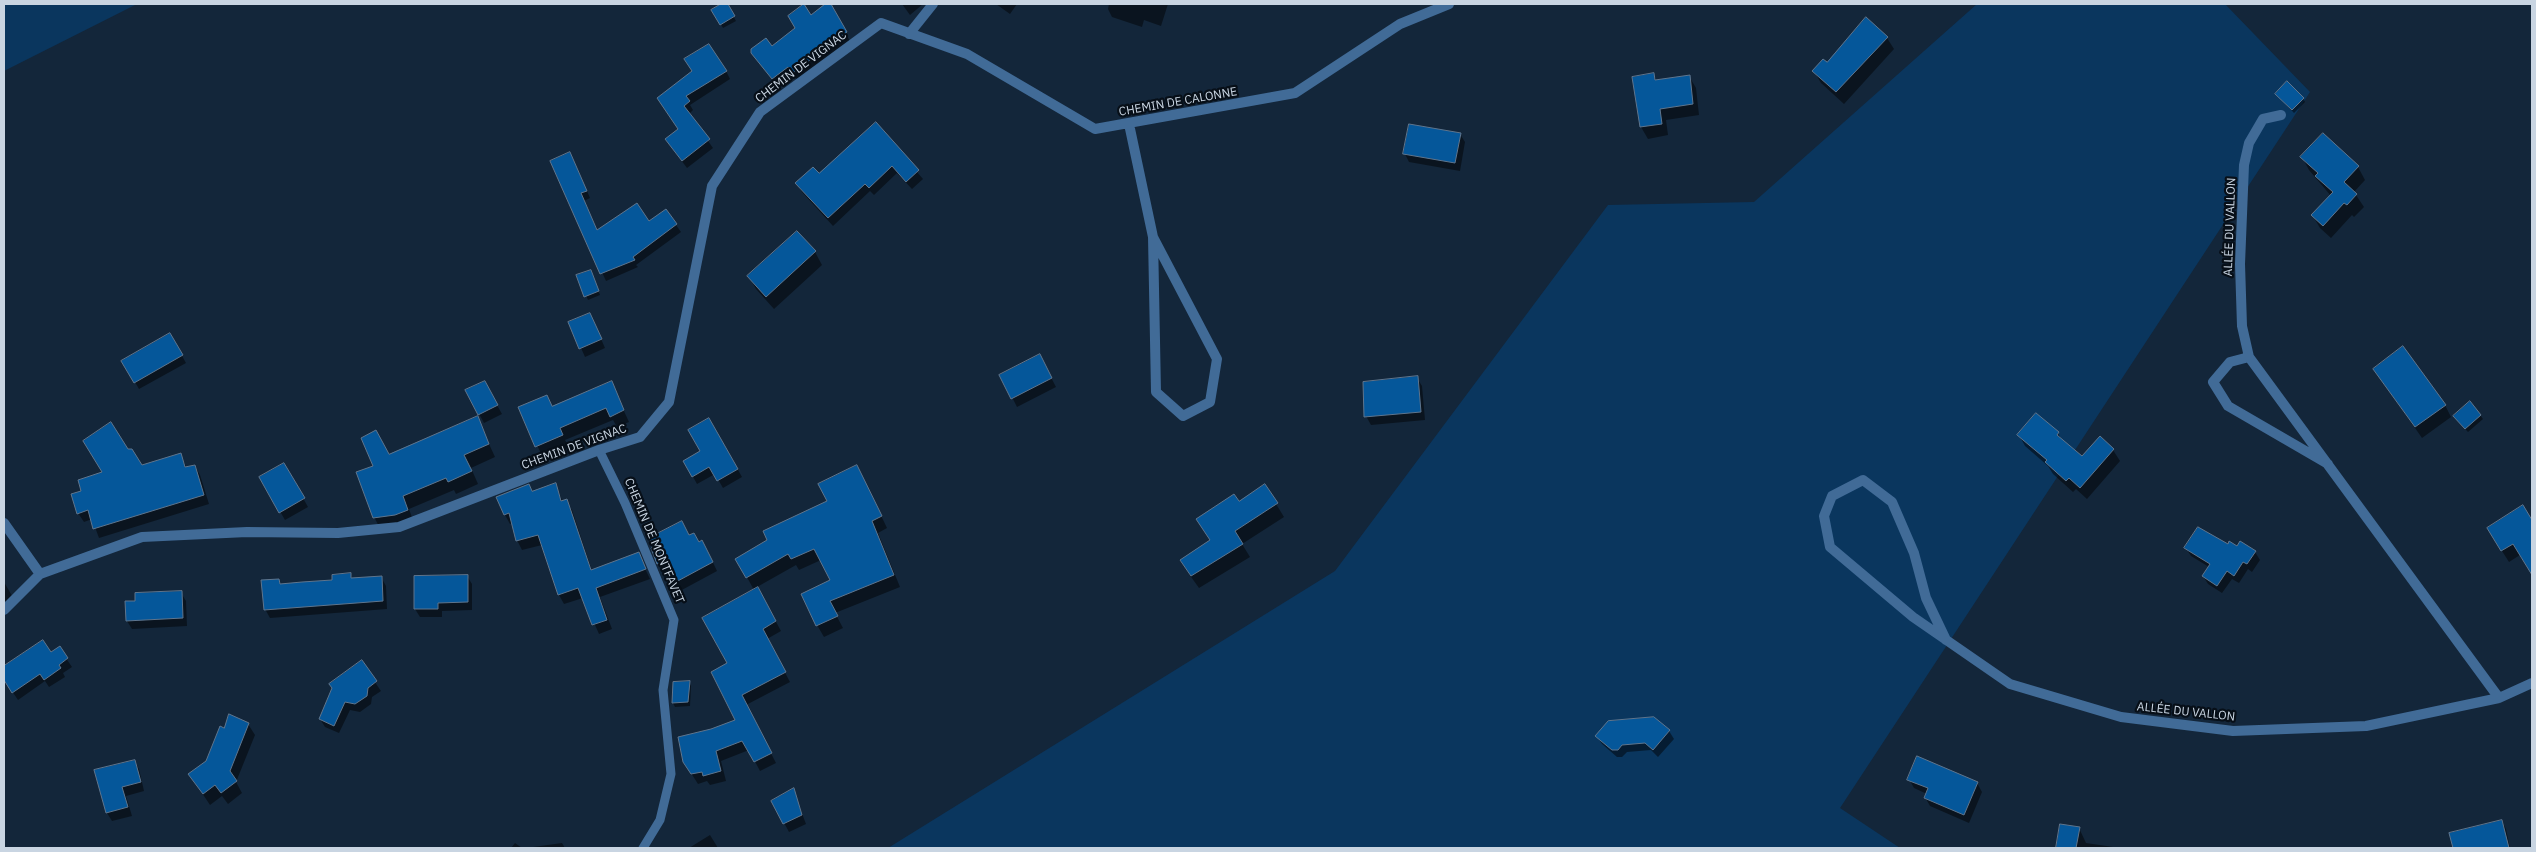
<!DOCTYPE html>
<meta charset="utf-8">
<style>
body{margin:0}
#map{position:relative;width:2536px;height:852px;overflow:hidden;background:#13263a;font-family:"IBM Plex Sans",sans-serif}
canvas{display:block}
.frame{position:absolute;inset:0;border:5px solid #c9d5e2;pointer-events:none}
</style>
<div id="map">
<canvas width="2536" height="852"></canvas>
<div class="frame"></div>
</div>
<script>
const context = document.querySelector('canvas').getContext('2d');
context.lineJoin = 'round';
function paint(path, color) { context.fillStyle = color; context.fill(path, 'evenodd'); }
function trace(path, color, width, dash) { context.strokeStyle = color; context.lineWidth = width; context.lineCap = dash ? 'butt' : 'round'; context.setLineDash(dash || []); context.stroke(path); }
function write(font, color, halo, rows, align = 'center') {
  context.font = font + ' "IBM Plex Sans",sans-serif'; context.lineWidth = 4.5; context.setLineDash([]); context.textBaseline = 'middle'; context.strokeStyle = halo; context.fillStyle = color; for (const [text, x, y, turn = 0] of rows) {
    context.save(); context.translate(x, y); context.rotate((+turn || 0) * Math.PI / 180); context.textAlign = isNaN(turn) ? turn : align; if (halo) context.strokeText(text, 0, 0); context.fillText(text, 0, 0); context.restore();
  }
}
paint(new Path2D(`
 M4,4h133l-133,67z
 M1977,4h248l85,88 -470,716 60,40h-1012l447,-277 273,-366 146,-3z`), '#0a365e');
paint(new Path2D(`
 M724,4h2l10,17 -13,7 -10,-18z
 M827,4h2l21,37 -52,40 -4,-6 -16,12 -26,-35 20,-4z
 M902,4h21l-13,11z
 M996,4h21l-7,10z
 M1109,4h59l-7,22 -17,-6 -2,7 -30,-10 -4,-8z
 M1887,38l7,11 -50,55 -23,-21 -7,-12z
 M693,71h33l4,8 -40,26 3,5 -4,4 24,34 -26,20 -21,-28 14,-10 -16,-24z
 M1653,74l4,7 32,-5 7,12 3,27 -33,5 2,15 -20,4 -7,-12 -8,-49z
 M2276,94l27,4 2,4 -11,11z
 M876,124l47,55 -11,10 -15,-16 -23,22 -4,-4 -37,35 -31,-34 -5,-8 22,-9z
 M1460,134l5,8 -5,29 -51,-9 -4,-8z
 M2323,135l35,32 7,13 -11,12 10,15 -10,10 -2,-2 -21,23 -11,-10 -7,-12 18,-20 -22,-26 -7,-13z
 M552,161h22l16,37 -6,3 14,30 51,-9 17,-11 15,21 -45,33 2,2 -32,14z
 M815,252l7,13 -48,44 -18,-20 -7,-13z
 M592,275l8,20 -12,5 -10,-24z
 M590,314l15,34 -20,9 -15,-34z
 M170,334l16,29 -47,26 -16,-28z
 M1044,364l12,23 -39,20 -16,-32z
 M2374,369l71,36 6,12 -29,21z
 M1417,378l5,8 3,34 -54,5 -5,-9z
 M611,383l18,39 -12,5 -4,-7 -48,20 4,7 -26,11 -23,-50 33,-1z
 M467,391h22l13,23 -18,9z
 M2480,415l3,4 -15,13 -11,-12z
 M477,418l18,39 -24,11 7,16 -22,10 -2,-4 -45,19 5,14 -33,7 -7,-13 1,-51 14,-11z
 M709,419l33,58 -19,11 -8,-14 -18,10 -12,-22 17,-10z
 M2058,433l5,10 19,15 31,-8 7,11 -33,38 -11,-10 -3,3 -20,-18 -5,-8 -23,-20 -6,-11z
 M127,450l14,17 39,-12 7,13 8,-2 5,9 9,29 -110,34 -7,-19 -8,3 -6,-9 5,-21z
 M284,464l24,43 -23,13 -24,-42z
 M863,478l24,50 -9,5 22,54 -65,26 8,15 -19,9 -7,-12 15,-45 -11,-20 -22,10 -3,-5 -39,22 24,44 -14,8 23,43 -44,23 30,58 -16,8 -11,-21 -28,11 5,20 -16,4 -3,-4 -9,3 -14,-22 27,-32 26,-9 -9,-57 26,-74 -17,-31z
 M555,485l8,17 3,-1 6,9 20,61 46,-17 12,25 -50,18 12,32 -13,5 -16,-36 -19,6 -5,-9 -17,-50 -20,5 -5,-10 -4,-17 -3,1 -5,-9 -7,-17 35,-6z
 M1265,486l19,31 -42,27 8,13 -51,31 -10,-14 49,-71z
 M2523,507l9,15v52l-12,-19 -11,7 -14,-22z
 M689,537l18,13 10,21 -37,20 -12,-21 -5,2 -11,-23z
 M2228,545l27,7 5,8 -8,12 -4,-3 -9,14 -7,-4 -10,14 -14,-9 -5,-8 6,-9 -18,-11 -5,-8z
 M350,575l3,4 28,-2 5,9 1,23 -117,9 -5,-9 13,-29 3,5 52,-4z
 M467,576l5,8v26l-30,1v6h-22l-5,-8z
 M4,582l11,19 -11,11z
 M181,593l5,8 1,25 -55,3 -5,-8 9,-19z
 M42,642l8,12 9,-6 13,19 -9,6 2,4 -16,10 -4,-6 -27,19 -14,-21v-11z
 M361,662l20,29 -9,6 -1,7 -11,8 -10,-2 -11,23 -14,-6 -5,-8z
 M689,682l2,4 -1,20 -15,1 -2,-4 2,-20z
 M1654,718l15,13 5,8 -16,18 -7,-7 -24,2 -5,5h-5l-15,-13 -5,-8z
 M248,724l7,11 -19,47 6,11 -14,11 -6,-8 -12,9 -20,-30 17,-13 17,-33z
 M134,761l5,8 5,22 -18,5 6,20 -20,5 -5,-8 -11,-42z
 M1909,779l68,4 5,9 -13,31 -39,-17 -5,-9 2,-3 -13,-6z
 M793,790l13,34 -17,8 -16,-30z
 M2502,821l4,8 4,19h-56l-3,-15z
 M2061,825l18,3 7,15 34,5h-63z
 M710,835l8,13h-29z
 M515,843l7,5h-11z
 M562,843l3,5h-39z`), '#0007');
const building = new Path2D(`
 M721,4h7l7,12 -15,9 -9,-15z
 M804,4l7,11 14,-11h6l16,28 -54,41 -5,-6 -16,12 -21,-26v-4l15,-11 6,8 23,-18 -7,-12z
 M1866,17l22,20 -52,55 -24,-21 11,-12 4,3z
 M709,44l18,27 -41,25 4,5 -6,5 26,33 -28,22 -17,-22 13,-10 -21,-31 35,-27 -8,-12z
 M1654,73l1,7 35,-5 3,29 -33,5 2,15 -22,3 -8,-50z
 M2287,81l17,17 -12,12 -17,-16z
 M876,122l43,48 -13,12 -14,-16 -23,22 -4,-4 -37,34 -33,-35 18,-16 6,6z
 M1409,124l52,9 -6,30 -52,-9z
 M2323,133l36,33 -15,16 13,12 -10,11 -3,-2 -21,23 -12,-11 22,-23 -18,-16 3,-3 -18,-16z
 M570,152l17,39 -6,2 16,37 40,-27 12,18 17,-12 11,15 -44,33 2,3 -35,14 -50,-113z
 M797,231l19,20 -50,46 -19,-21z
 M591,270l8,21 -15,6 -8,-22z
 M590,313l12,26 -23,10 -11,-27z
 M170,333l13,22 -49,28 -13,-22z
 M2403,346l43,59 -31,22 -42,-58z
 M1040,354l12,24 -41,21 -12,-24z
 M1418,376l3,36 -57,5 -1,-35z
 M485,381l13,24 -20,10 -13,-25z
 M612,381l12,29 -14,7 -4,-9 -46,20 3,7 -28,12 -17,-40 29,-12 5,11z
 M2470,401l11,14 -16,14 -12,-13z
 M2036,413l23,19 -2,3 25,21 18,-20 14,13 -34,39 -11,-10 -3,3 -21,-19 2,-2 -30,-25z
 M478,416l11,28 -25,11 8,16 -24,11 -2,-4 -43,18 5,14 -13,5 -22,3 -17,-46 17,-6 -12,-28 15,-8 13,24z
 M709,418l29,51 -21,12 -8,-14 -17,10 -9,-16 17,-10 -12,-21z
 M111,422l17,27h4l10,16 39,-12 4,14 10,-2 9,30 -111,34 -5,-19 -11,4 -6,-20 10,-3 -3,-11 24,-8 -19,-31z
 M284,463l21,35 -26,15 -20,-36z
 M857,465l25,51 -10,5 22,54 -64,26 8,15 -22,10 -15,-32 29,-14 -16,-31 -23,10 -3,-5 -42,24 -11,-19 32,-19 -4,-9 64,-30 -9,-17z
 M556,483l5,18 6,-2 24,71 48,-18 7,17 -50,19 11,32 -15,5 -14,-37 -20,7 -20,-60 -22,6 -7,-28 -5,2 -8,-18 33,-13 3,7z
 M1265,484l13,19 -43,28 8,13 -52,32 -11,-16 30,-20 -14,-21 38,-25 5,7z
 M2523,505l9,15v55l-19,-31 -12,7 -14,-23z
 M682,521l7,14 5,-2 5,9 3,-2 11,22 -39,21 -11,-21 -6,2 -6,-16 3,-1 -5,-9z
 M2198,527l30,17 1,-3 8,5 3,-5 16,10 -9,13 -4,-2 -9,14 -7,-5 -10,15 -15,-10 8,-12 -26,-16z
 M351,573v5l31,-2 1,25 -119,9 -3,-30 18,-1 1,5 22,-2 30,-2v-5z
 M468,575v27l-30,1v6h-24v-33z
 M758,587l18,34 -13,8 23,43 -44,23 30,58 -18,9 -12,-21 -26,10 5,20 -18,5 -1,-4 -11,2 -8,-12 -5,-25 33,-8 24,-9 -24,-48 16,-9 -25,-45z
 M182,591l1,27 -57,3 -1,-20h10v-8z
 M43,640l8,12 9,-6 8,12 -9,7 2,3 -17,12 -4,-6 -28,19 -8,-13v-14z
 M362,660l15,21 -9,7 -1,8 -12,8 -10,-2 -11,24 -15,-7 13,-31 -3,-4z
 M690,681l-2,21 -16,1 1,-21z
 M229,714l20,9 -19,48 7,10 -16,12 -6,-8 -12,9 -15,-20 18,-13 14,-35 4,2z
 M1654,717l16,13 -17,20 -8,-7 -23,2 -4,5h-6l-17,-14 13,-15z
 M1917,756l61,26 -14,33 -40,-17 4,-10 -21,-8z
 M135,760l6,22 -19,5 6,20 -22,6 -12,-43z
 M794,788l8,27 -19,9 -12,-23z
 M2502,820l7,28h-56l-4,-15z
 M2060,824l20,3 -4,21h-20z`);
paint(building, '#05579a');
trace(building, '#5f758d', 1);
trace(new Path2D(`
 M599,450l26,53 49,117 -11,70 8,84 -11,46 -17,28`), '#416b97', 9);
trace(new Path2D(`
 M909,34l24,-30
 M1129,124l24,113 3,155 27,24 27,-14 7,-43 -64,-122
 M2249,357l-7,-31 -2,-62 4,-99 5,-22 14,-24 18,-4
 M2328,464l-100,-58 -15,-24 17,-20 19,-5 250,341
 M4,523l36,51
 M4,610l36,-36 102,-37 105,-5 91,1 61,-6 200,-77 41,-13 29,-35 43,-216 48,-74 121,-89 86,31 128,75 200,-36 105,-69 49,-20
 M1946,640l-20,-42 -12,-45 -22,-51 -29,-22 -31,16 -8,20 6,31 83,70 97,67 111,33 112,14 133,-5 133,-28 33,-15`), '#416b97', 10);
write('12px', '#c9d5e2', '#070f18', [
 ["CHEMIN DE VIGNAC",801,67,-37],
 ["CHEMIN DE CALONNE",1178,102,-10],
 ["ALLÉE DU VALLON",2230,227,-88],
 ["CHEMIN DE VIGNAC",574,447,-20],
 ["CHEMIN DE MONTFAVET",654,541,67],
 ["ALLÉE DU VALLON",2186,712,6]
]);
</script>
